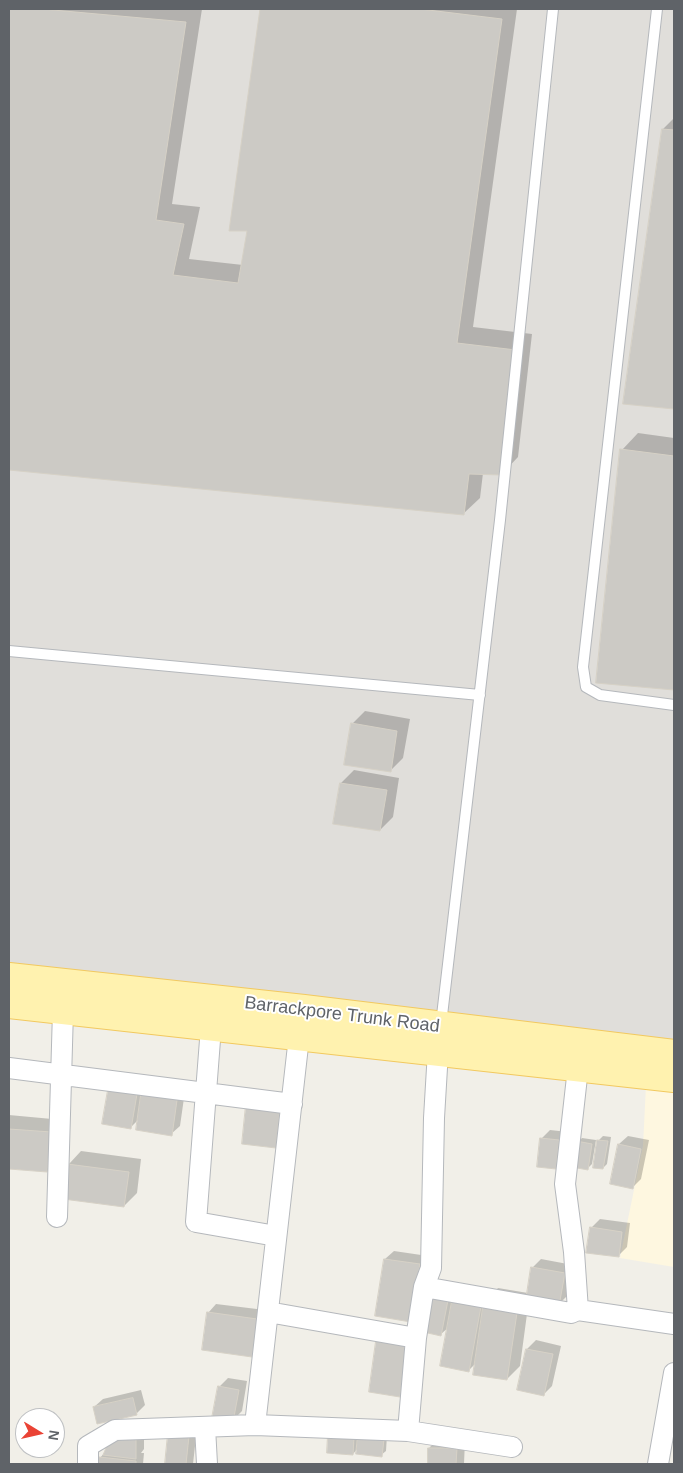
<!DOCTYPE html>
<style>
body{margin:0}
#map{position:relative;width:683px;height:1473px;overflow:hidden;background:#f1efe8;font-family:Arial,sans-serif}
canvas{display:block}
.frame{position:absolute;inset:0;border:10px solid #5f6368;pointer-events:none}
.north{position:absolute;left:15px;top:1408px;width:50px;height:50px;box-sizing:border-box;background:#fff;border:1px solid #bfc1c3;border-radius:50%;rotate:99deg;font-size:14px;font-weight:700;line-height:20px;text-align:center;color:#5f6368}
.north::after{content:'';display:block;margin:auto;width:18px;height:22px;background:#ea4335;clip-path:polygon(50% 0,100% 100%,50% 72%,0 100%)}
</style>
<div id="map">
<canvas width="683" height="1473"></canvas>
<div class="frame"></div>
<div class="north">N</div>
</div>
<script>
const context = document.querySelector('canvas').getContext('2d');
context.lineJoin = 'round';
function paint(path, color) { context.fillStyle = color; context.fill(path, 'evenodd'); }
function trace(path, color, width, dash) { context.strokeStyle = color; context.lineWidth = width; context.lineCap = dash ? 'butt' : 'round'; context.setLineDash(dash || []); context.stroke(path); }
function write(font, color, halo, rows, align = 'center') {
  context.font = font + ' Arial,sans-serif'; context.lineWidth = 4; context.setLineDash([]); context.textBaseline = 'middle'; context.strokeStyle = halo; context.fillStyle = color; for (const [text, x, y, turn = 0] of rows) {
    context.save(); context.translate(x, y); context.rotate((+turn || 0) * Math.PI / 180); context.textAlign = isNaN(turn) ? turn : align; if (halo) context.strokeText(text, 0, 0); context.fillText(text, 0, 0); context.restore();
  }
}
paint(new Path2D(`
 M647,1065l27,3v199l-54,-9 23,-112z`), '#fef7e0');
paint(new Path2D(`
 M9,9h665v1037l-665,-80z`), '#e0deda');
paint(new Path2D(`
 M9,9h193l-30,195 28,3 -11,52 54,6 5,-35h-18l31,-221h256l-44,318 59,7 -14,123 -16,17 -19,-1 -3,25 -17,16 -454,-45z
 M674,118v290l-49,-5 38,-274z
 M638,433l36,5v251l-76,-7 24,-232z
 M365,711l45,8 -7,39 -13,13 -38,-47z
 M354,770l45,8 -6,39 -13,13 -45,-7 6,-40z
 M186,1084l-6,42 -9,8 -33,-14 -7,7 -22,-37z
 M256,1097l32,3 -4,38 -9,8z
 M9,1115l54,5 -3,38 -13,13 -38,-3z
 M550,1130l18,2 -3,27 -9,9 -15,-29z
 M603,1136l8,1 -4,27 -4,4 -9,-1 5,-27z
 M628,1136l21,4 -8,39 -8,8 -14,-43z
 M582,1138l14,2 -4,24 -4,4 -10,-26z
 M81,1151l60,8 -4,34 -13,13 -60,-8 5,-34z
 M600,1219l30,4 -3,24 -9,9 -27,-28z
 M394,1251l34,5 -9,56 -34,-53z
 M541,1259l32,6 -6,31 -8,8 -30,-5 -9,67 -13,13 -31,-16 -7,7 -20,-43 -8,7 -13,-42 61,6 9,-10 30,5 4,-25z
 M216,1304l49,6 -5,37 -8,8 -44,-42z
 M536,1340l25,6 -9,40 -9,9 -25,-6 9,-40z
 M228,1378l19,3 -5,30 -9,9 -14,-33z
 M141,1390l4,15 -9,9 -42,-7 9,-8z
 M144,1426v23l-3,4h3l-1,11h-44l1,-6 5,-6z
 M197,1428l-4,36h-27l4,-30z
 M387,1435l-1,16 -5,4 -23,-7 -5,6 -24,-18z
 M438,1439l27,1 -1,24h-35v-16z`), '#0003');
const building = new Path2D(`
 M9,9h33l144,13 -30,198 28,4 -11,51 65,8 9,-52h-18l31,-222h160l82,10 -45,324 59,7 -14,125 -33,-1 -5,41 -455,-45z
 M662,129l12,1v279l-51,-5z
 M620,449l54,7v234l-78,-7z
 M351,723l46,8 -6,41 -47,-7z
 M340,783l47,7 -7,41 -47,-7z
 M142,1088l36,5 -6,43 -36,-6z
 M108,1090l29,4 -6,35 -29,-5z
 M246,1105l34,3 -4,40 -34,-4z
 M9,1129l42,3 -4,40 -38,-3z
 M540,1138l19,2 -3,29 -19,-2z
 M597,1140l11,1 -5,28 -10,-1z
 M576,1141l16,3 -4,26 -16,-3z
 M618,1144l23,5 -8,40 -23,-5z
 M67,1164l62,8 -5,35 -61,-8z
 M590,1227l32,5 -3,25 -33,-4z
 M384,1259l36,5 -9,58 -36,-6z
 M531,1267l34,6 -6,33 -33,-6z
 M427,1291l22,4 -8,41 -22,-5z
 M453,1296l29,5 -13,71 -29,-6z
 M484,1301l34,5 -11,74 -34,-5z
 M207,1312l50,7 -5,38 -50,-7z
 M377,1334l31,4 -8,59 -31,-5z
 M526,1349l27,5 -9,42 -27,-6z
 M218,1386l21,4 -6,32 -21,-4z
 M133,1398l4,17 -40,9 -4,-17z
 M136,1434v25l-33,-4 8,-19z
 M168,1434l21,2 -3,28h-21z
 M328,1435l26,2 -1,18 -26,-2z
 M358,1436l26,3 -2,18 -26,-3z
 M428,1448h29l-1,16h-28z
 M99,1457l37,4v3h-38z`);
paint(building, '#cccac5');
trace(building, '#d6d1c6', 1);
const lane = new Path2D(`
 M657,9l-74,658 3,20 14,8 74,10
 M9,651l471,44
 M441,1024l59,-504 53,-511`);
const street = new Path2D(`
 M211,1027l-15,195 80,14
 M9,1068l283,36
 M57,1217l6,-206
 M424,1287l7,-19 3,-150 4,-67
 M578,1310l-4,-58 -9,-68 13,-116
 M268,1312l148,26
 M255,1425l44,-388
 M205,1427l2,37
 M408,1431l8,-93 8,-51 147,26 7,-3 96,14
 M88,1464v-18l27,-16 140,-5 153,6 104,16
 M658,1464l16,-91`);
const primary = new Path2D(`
 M9,977l295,32 370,45
 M9,1004l665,74`);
trace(lane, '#b5b8bc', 12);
trace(street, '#b5b8bc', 22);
trace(primary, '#f2c960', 30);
trace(lane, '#fff', 10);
trace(street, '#fff', 20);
trace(primary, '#fff2af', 28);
write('18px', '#5f6368', '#fff', [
 ["Barrackpore Trunk Road",342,1015,7]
]);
</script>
